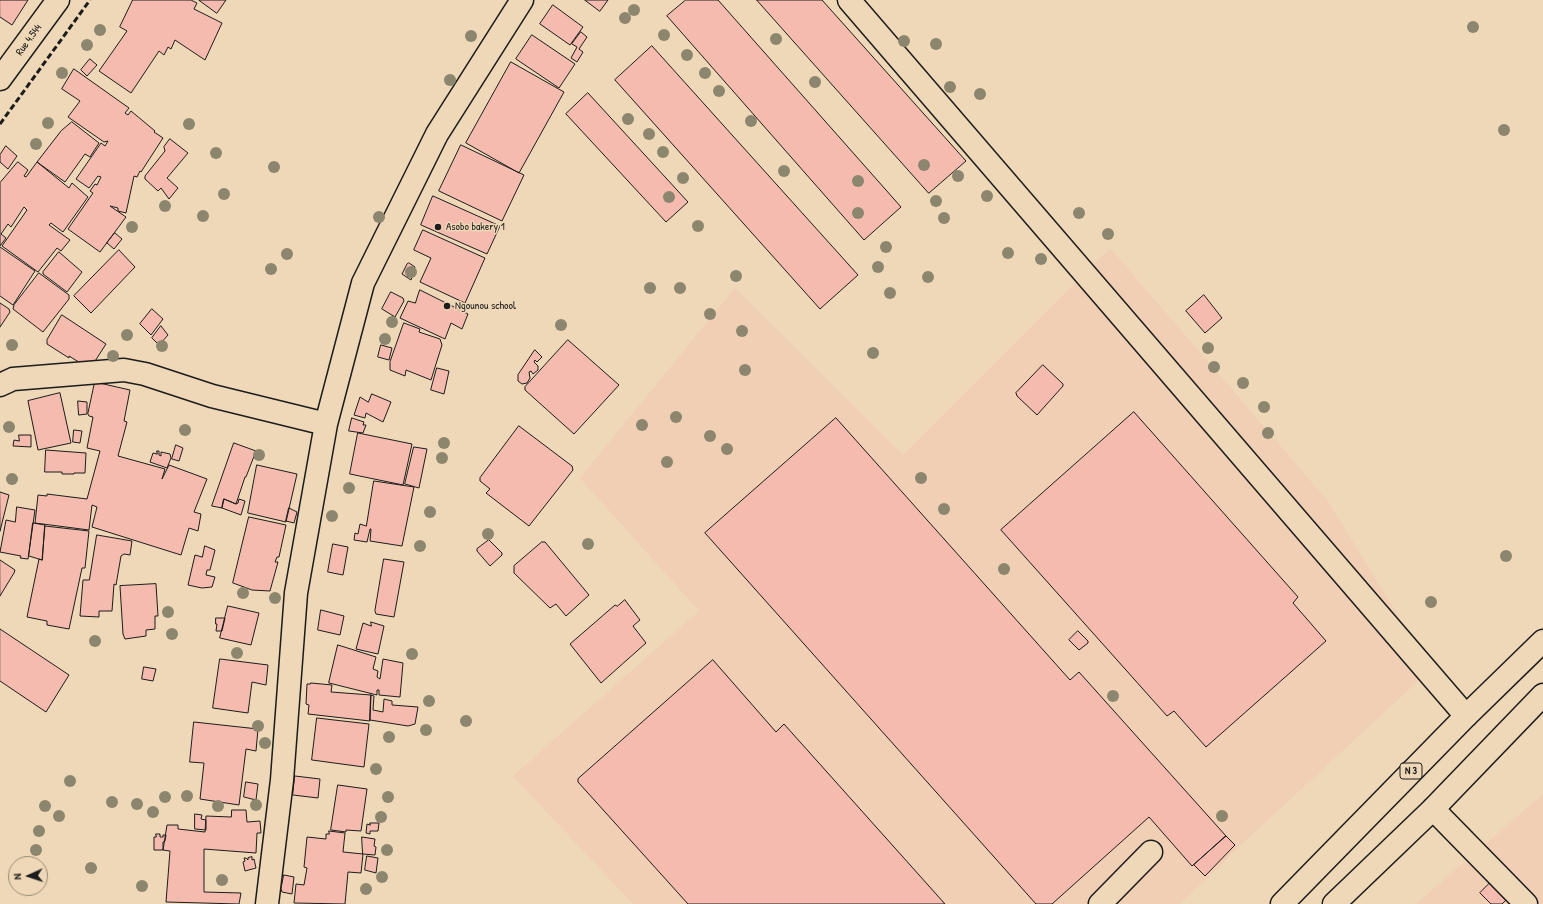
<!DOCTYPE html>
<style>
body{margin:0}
#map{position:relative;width:1543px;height:904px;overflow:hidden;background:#eed8b7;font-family:"Patrick Hand",sans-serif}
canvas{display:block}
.north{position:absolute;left:8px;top:856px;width:40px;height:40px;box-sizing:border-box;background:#eed8b7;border:1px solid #9a8d79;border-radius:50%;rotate:267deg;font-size:11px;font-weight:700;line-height:16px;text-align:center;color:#1c1c1c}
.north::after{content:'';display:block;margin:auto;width:14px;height:18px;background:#1c1c1c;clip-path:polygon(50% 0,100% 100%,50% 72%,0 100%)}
</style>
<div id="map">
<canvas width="1543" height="904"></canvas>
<div class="north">N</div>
</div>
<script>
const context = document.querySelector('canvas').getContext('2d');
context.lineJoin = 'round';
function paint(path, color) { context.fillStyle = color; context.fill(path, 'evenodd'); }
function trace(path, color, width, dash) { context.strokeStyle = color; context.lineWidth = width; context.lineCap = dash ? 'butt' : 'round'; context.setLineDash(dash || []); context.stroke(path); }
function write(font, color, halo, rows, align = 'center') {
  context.font = font + ' "Patrick Hand",sans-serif'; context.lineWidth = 3; context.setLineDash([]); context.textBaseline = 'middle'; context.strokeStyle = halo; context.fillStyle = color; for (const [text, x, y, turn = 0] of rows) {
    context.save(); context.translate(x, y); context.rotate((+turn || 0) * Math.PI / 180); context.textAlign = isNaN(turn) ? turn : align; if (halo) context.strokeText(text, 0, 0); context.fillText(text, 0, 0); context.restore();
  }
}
paint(new Path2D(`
 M1110,248l217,252 104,169 -174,161 -77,74h-547l-120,-128 186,-165 -119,-133 155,-190 168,167z
 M1543,794v110h-127z`), '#f0cfb4');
const building = new Path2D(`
 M0,0h28l-16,25 -12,-8z
 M133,0h58l6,3 -3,6 28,14 -17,37 -30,-20 -4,9 -3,-2 -4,8 -5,-4 -28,42 -32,-22 28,-40 -7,-4z
 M199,0h27l-9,13z
 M585,0h23l-8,11z
 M686,0h32l183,207 -37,33 -197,-224z
 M757,0h65l144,161 -37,32z
 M553,5l30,22 -13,18 -30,-21z
 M581,32l6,5 -8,12 4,3 -6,10 -6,-4 6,-11 -5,-3z
 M532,35l43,29 -16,24 -43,-29z
 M652,46l206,229 -38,34 -205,-229z
 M90,59l7,6 -10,11 -6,-6z
 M511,62l53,30 -45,81 -53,-30z
 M74,69l55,39 -4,5 3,2 3,-4 24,20 -1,1 9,6 -22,34 -1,-1 -3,6 -3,-1 -8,37 -8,-2v-3l-8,-2 16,11 -26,35 -32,-23 25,-36 -3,-2 5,-7 2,1 4,-8 -3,-1 -9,12 -13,-9 25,-36 4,3 3,-5 -4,1 -36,-25 12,-16 -18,-12z
 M588,93l100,109 -22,20 -100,-108z
 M72,122l27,21 -9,14 -5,-3 -20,28 -28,-20 24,-31z
 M170,139l18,14 -21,25 11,10 -9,11 -8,-11 -3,3 -13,-12v-3l20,-25 -1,-4z
 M461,145l63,30 -22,46 -63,-30z
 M6,146l11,10 -9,13 -8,-7v-7z
 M18,162l10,8 -4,6 2,1 11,-15 32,26 3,-5 16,14 -25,35 -12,-9 -2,2 21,15 -9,11 -4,-3 -19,24 -36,-26 25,-36 -3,-3 -13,20 -3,-3 -7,10 5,4 -6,8v-63z
 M433,196l67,30 -13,28 -66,-29z
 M423,230l62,28 -20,45 -45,-21 11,-24 -17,-8z
 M115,233l7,6 -8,10 -7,-6z
 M0,247l35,24 -22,34 -13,-9z
 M119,250l16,17 -44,46 -17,-17z
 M59,252l23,20 -15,20 -24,-18v-2z
 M409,263l6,4 -3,6 1,1 -2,6 -9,-6 5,-10z
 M39,273l30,22v4l-26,33 -30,-23 1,-4z
 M420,290l48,24 -6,15 -11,-6 -6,16 -45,-21 8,-17 7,2z
 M391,292l12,6 1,3 -9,16 -13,-8z
 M1204,295l18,23 -17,15 -19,-22z
 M0,303l9,6 1,3 -10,15z
 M152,309l11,10 -12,16 -11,-11z
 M62,315l44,29 -16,25 -21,-13v2l-22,-14v-4z
 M404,323l16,6 -1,3 21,7 2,6 -11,35 -25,-10 -1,6 -15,-6v-8z
 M161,326l7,9 -9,10 -7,-7z
 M568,340l51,45 -45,49 -49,-44v-3z
 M381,345l11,3 -3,12 -11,-3z
 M535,350l7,7 -5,5 -2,-2 -1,2 4,4v4l-5,4 -2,-3 -2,1 1,6 -3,5 -5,1 -4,-3v-6z
 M1043,365l20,19v2l-26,29 -20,-19 -1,-3z
 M437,368l12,3 -5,23 -13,-4z
 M95,382l35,8 -6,31 3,1 -9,34 47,13 -3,10 7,-14 38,14 -13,33 7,2 -3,17 -9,-3 -8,27 -89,-28 5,-20 -5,-2 -3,25 -54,-7 3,-28 9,1v-2l40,5 13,-48 -13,-3 6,-31 -4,-1 -1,-2z
 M60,393l11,50 -33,7 -10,-49z
 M372,394l19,8 -8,20 -17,-9 -1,5 -11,-3 6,-18 8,5z
 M78,401l9,1v12l-8,1z
 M1134,412l164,185 -5,6 33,38 -120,106 -32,-36 -7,5 -166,-186z
 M352,418l12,4 -1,3h3l-3,8 -14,-2z
 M836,418l234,262 9,-8 147,164 -34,30 -43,-49 -97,87h-16l-331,-371z
 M519,426l53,40 1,4 -44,56 -43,-33 4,-4 -10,-8v-3z
 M74,430l8,1 -2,12 -7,-1z
 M358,433l54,11 -9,41 -53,-11z
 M19,435h12v12l-18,-1 1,-6 5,1z
 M234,443l22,8 -10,26h-1l-9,27 -12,-5 -2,9 -10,-2z
 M176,445l7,3 -4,13 -7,-2z
 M414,447l13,2 -8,39 -14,-4z
 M46,450l40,3 -1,20h-11v1h-12v-2h-17z
 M157,451h2v4l2,1v-4l9,2 1,4 -4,10 -17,-6 3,-9 4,1z
 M257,465l40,9 -11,48 -38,-9z
 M374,481l40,6 -12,59 -32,-5 1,-12h-1l-3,13 -13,-2 1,-7 3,1 2,-10 6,2z
 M0,492l9,3 -9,36z
 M224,499l12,5 2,-1 1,-4 6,2 -4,14 -19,-7z
 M17,507l18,3 -7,49 -8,-1 1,-2 -21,-4 6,-32 9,2z
 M289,508l8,4 -3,11 -8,-2z
 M249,517l37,8 -7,32h-2l-2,5h3l-8,29 -18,-1 -19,-7z
 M33,523l12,2 -3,35 -13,-4z
 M45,526l44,5 -4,37h-3l-13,61 -22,-4v-4l-20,-4 12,-58 3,1z
 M97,535l35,6 -2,14 -6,-1 -3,2 -5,29 -2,-1 -2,27h-13v6l-19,-1 3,-36h6z
 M489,540l13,13v2l-12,11 -13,-15v-2z
 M542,542h3l44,53 -23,21 -10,-12 -6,4 -36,-35v-7z
 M333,544l15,3 -5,28 -15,-3z
 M205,546l10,4 -5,20h-3l-1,5 9,2 -3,10 -10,1 -14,-3 7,-30 7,2z
 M384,559l20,3 -10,55 -18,-3 -1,-3z
 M0,560l15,10 -1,3 -14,23z
 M156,584l2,32h-3v13l-9,1v6l-21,3 -2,-5 -3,-48z
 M625,600l15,20 -7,6 13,17 -45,40 -31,-39 45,-39 2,1z
 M228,606l31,7 -8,32 -31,-7z
 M321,610l23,6 -4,19 -22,-5z
 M216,618h9l-3,13h-6l1,-7h-1z
 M371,622l13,4 -6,28 -22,-5 7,-26 8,3z
 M0,629l69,46 -23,37 -46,-31z
 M1078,631l10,10v2l-9,7 -10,-10z
 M338,645l38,12 -3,12 5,2 -1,6 3,2 3,-20 20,4 -3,34 -21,-2v-5h-2v5l-48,-12z
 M220,659l48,6 -2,20 -14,-3 -4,31 -35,-5z
 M713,660l63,72 8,-8 161,180h-257l-110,-122v-3z
 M144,667l12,2 -3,12 -11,-2z
 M311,683l21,2 -1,7 40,3 -1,26 -62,-7 1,-9 -3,-1 1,-20h3z
 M371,695l3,1 -1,14 10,2 1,-13 8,2v4l26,2 -3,17 -7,2 -38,-6z
 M317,718l52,6 -5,43 -52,-7z
 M194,722l64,7 -2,22 -10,-2 -7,56 -39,-6 4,-36 -14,-1z
 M295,776l25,3 -2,19 -25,-3z
 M246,782l12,2 -2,16 -12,-3z
 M338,785l29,4 -6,42 -15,-1v2l-15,-2z
 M232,810h14l1,12 13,-1 1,12h-4l-1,20 -52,-4v43l37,1 -2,11 -73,-2 4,-51 -7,-1 4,-25h11v4l27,3 1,-16 25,1z
 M195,814l7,1 -1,4 5,1v10l-11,-1z
 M370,823h9l-1,8h-8v3l-4,-1 1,-9 3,1z
 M329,831l16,2 -2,19 20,2 -2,19 -13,-1 -3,32 -51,-1 2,-19 8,1 3,-17 -3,-1 3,-30 19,2v-5h3z
 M156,834h4v3h3v-2h3l-1,6 -2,1v8h-9v-13h2z
 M1226,836l9,9 -30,31 -11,-11z
 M362,837l13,2 -1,7 2,1 -1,8 -12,-1z
 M367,856l11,2 -2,15 -11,-3z
 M252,857v3l2,-1 2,9 -11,3 -2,-9 2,-1 -1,-3h2l2,2v-2z
 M284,875l10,2 -2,17 -10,-2 -1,-3z
 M1494,879l15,18 -7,7h-11l-11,-11z`);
paint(building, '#f5bbae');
trace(building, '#1c1c1c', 1);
const minor = new Path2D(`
 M849,0l617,716
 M0,79l58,-79
 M0,385l13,-6 111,-9 21,4 67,22 114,28
 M1433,809l93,95
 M267,904l15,-124 14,-187 30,-169 37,-141 74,-149 85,-134
 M1100,904l51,-52`);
const highway = new Path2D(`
 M1282,904l184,-188 77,-75
 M1334,904l99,-95 110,-114`);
trace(minor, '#1c1c1c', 25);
trace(highway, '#1c1c1c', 25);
trace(minor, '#eed8b7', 22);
trace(highway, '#eed8b7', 22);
trace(new Path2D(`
 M0,124l90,-124`), '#1c1c1c', 3, [6, 3]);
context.fillStyle = '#8d866e';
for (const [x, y] of [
 [634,10],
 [625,18],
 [1473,27],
 [100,30],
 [664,35],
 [471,36],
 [776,39],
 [904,41],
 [936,44],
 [87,45],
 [687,55],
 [62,73],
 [705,73],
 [450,80],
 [815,82],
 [950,87],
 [719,91],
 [980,94],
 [628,119],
 [751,121],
 [48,123],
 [189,124],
 [1504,130],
 [649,134],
 [36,144],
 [663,152],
 [216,153],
 [924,165],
 [274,167],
 [784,171],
 [958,176],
 [683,178],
 [858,181],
 [224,194],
 [987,196],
 [669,197],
 [936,201],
 [165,206],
 [858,213],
 [1079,213],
 [203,216],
 [379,217],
 [944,218],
 [698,226],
 [132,227],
 [1108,234],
 [886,247],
 [1008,253],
 [287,254],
 [1041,259],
 [878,267],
 [271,269],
 [411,272],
 [736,276],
 [928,277],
 [650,288],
 [680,288],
 [890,293],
 [710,314],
 [392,322],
 [561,325],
 [742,331],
 [127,335],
 [385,339],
 [12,345],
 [162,346],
 [1208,348],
 [873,353],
 [113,356],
 [1214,367],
 [745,370],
 [1243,383],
 [1264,407],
 [676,417],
 [642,425],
 [9,427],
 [185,430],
 [1268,433],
 [710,436],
 [444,443],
 [727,449],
 [259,455],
 [442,458],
 [667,462],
 [921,478],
 [12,479],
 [349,488],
 [944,509],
 [430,512],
 [332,516],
 [488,534],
 [588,544],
 [420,546],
 [1506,556],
 [1004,569],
 [243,593],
 [275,598],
 [1431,602],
 [168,612],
 [172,634],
 [95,641],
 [237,653],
 [412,654],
 [1113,696],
 [429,701],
 [466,721],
 [258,726],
 [426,730],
 [389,737],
 [265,743],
 [376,769],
 [70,781],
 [187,796],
 [165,797],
 [388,797],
 [112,802],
 [137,804],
 [256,805],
 [45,806],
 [218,806],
 [153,812],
 [59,816],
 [1222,816],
 [381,817],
 [39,831],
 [36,850],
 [387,850],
 [91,868],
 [382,877],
 [222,880],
 [142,886],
 [366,889]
]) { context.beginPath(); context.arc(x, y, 6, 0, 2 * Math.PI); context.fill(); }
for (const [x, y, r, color] of [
 [438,227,4,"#1c1c1c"],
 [447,306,4,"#1c1c1c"]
]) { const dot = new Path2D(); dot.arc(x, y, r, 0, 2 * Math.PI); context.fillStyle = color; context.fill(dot); trace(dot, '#eed8b7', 1.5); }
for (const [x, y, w] of [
 [1411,771,22]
]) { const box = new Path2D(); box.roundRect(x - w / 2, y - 8, w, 16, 3); context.fillStyle = '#eed8b7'; context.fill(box); trace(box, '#1c1c1c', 1); }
write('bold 10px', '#1c1c1c', null, [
 ["N 3",1411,771]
]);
write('11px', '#1c1c1c', '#eed8b7', [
 ["Rue 4.544",29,40,-54]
]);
write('11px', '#1c1c1c', '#eed8b7', [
 ["Asobo bakery 1",446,227],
 ["Ngounou school",455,306]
], 'left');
</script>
